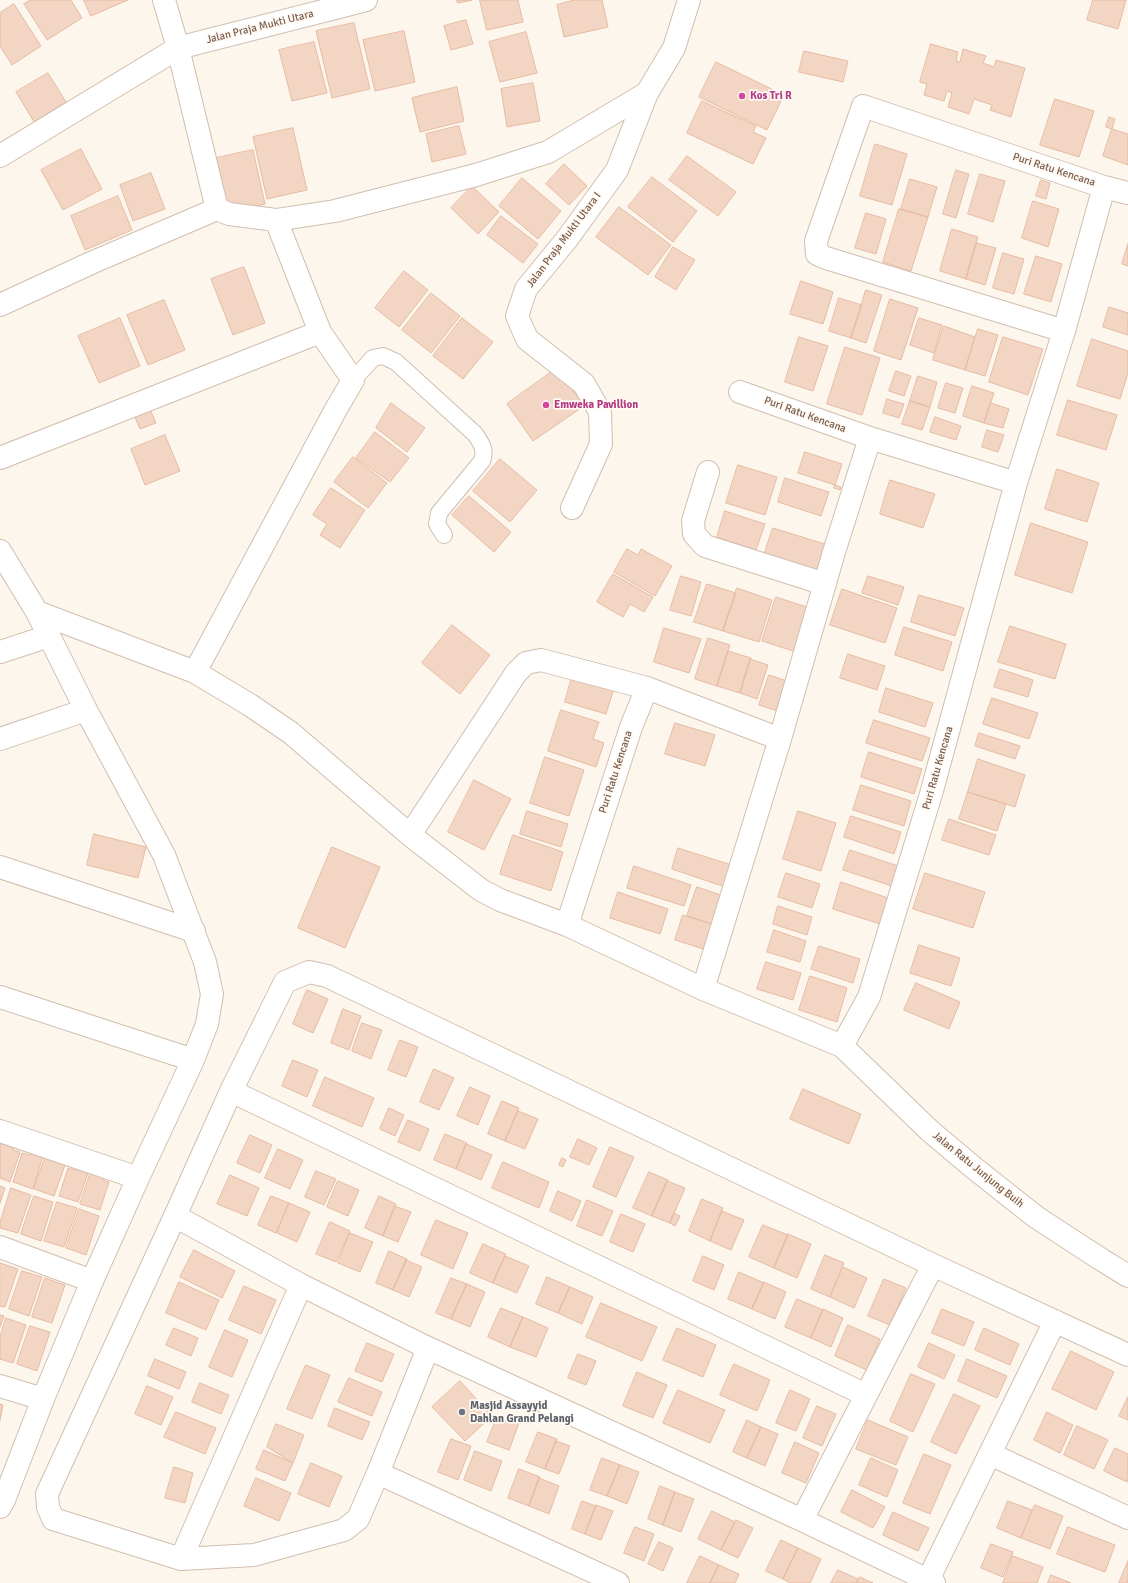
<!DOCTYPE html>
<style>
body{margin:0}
canvas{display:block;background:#fdf6ec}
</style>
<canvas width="1128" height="1583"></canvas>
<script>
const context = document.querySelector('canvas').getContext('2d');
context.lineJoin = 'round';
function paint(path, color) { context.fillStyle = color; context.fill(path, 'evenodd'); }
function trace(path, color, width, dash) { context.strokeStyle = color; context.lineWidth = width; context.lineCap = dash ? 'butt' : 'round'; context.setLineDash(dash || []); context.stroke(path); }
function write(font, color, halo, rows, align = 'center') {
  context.font = font + ' Signika,sans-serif'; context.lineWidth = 3.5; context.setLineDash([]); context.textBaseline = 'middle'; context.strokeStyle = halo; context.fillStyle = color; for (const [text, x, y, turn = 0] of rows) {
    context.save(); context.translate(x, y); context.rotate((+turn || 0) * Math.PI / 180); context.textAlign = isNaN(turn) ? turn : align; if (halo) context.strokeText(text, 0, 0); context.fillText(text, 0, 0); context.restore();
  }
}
const building = new Path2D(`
 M31,0h40l11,18 -35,22 -23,-36z
 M84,0h44l-37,16z
 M457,0h15l-14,3z
 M480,0h38l5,22 -36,8z
 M574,0h28l6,27 -44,10 -7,-32z
 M1093,0h33l-8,29 -31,-9z
 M14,4l27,42 -29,19 -12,-19v-33z
 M466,20l7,24 -22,6 -7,-24z
 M354,23l16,66 -38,9 -16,-67z
 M404,31l11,51 -40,9 -12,-51z
 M526,32l11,41 -37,9 -11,-40z
 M314,42l13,51 -35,8 -13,-51z
 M931,44l27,8 -2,9 4,1 3,-13 23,7 -3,7 11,4 2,-7 29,8 -14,49 -21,-7 2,-5 -18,-6 -5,15 -21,-7 4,-14 -5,-2 -3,10 -20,-6 3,-11 -7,-2z
 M804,51l44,10 -5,21 -44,-10z
 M716,62l68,33 -17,35 -68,-33z
 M48,73l18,29 -32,20 -18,-30z
 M533,83l7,38 -33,6 -6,-38z
 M457,87l7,34 -44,11 -8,-34z
 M1055,99l39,12 -15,46 -39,-12z
 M702,101l54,25 -3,6 13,6 -13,26 -66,-31z
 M1109,117l6,2 -3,10 -6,-2z
 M459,126l7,28 -34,8 -6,-28z
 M293,128l14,62 -40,9 -14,-62z
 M1112,129l16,5v31l-25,-9z
 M875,144l32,10 -15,51 -32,-9z
 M81,149l21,40 -39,21 -22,-40z
 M253,150l12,54 -36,8 -13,-54z
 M687,156l49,36 -18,24 -49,-36z
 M564,164l23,22 -18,19 -23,-21z
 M956,170l13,4 -13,44 -13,-4z
 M151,173l14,36 -32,12 -13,-36z
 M980,174l25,7 -12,41 -25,-8z
 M652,177l45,34 -24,31 -45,-35z
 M522,178l39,33 -23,28 -39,-33z
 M910,179l27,8 -9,30 -27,-8z
 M1041,180l9,3 -4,16 -10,-3z
 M472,186l27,26 -21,22 -27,-26z
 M118,196l14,34 -47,20 -14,-34z
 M1033,201l26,8 -11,38 -26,-9z
 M619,207l52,38 -23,30 -52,-38z
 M899,209l29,8 -17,54 -28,-9z
 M866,213l20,6 -10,35 -21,-6z
 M501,216l37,28 -15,19 -36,-28z
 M952,229l26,8 -12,42 -26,-8z
 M976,243l20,5 -11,37 -19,-6z
 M1128,244v22l-6,-2z
 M673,247l22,13 -19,30 -21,-13z
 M1003,253l21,6 -10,35 -21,-6z
 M1036,256l26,8 -11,38 -27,-8z
 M244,267l21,56 -32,12 -22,-56z
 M404,271l24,19 -29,37 -24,-19z
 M801,281l32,11 -10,32 -33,-10z
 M866,290l16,5 -16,48 -15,-5z
 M431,293l29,23 -29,37 -29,-23z
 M839,298l23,7 -11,33 -22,-7z
 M890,299l28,9 -17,52 -27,-9z
 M164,300l21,50 -37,15 -21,-50z
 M1109,307l19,6v22l-25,-8z
 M120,318l20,48 -41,17 -21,-47z
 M462,318l31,24 -30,37 -30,-23z
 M919,318l23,7 -8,28 -24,-8z
 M944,326l31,11 -10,33 -32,-10z
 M978,329l20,6 -13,41 -20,-6z
 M799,337l29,9 -15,45 -28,-9z
 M1003,337l40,12 -15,46 -39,-13z
 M1092,339l36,12v22l-8,26 -43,-13z
 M845,347l35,11 -18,57 -35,-11z
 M557,368l27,38 -51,35 -26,-37z
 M896,371l15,5 -7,20 -15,-5z
 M918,376l19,6 -7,25 -20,-6z
 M946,383l17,5 -8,25 -17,-5z
 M972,386l22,7 -10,30 -21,-7z
 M887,399l17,5 -5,14 -16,-5z
 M1068,400l49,15 -11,35 -49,-15z
 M910,401l20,6 -8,23 -20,-6z
 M147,402l9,21 -16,6 -9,-21z
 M391,403l34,25 -18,24 -31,-24z
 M991,403l18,6 -6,19 -19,-5z
 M935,417l26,9 -5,14 -26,-8z
 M987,430l17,5 -6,17 -16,-5z
 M375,432l34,26 -19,24 -34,-24z
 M165,435l15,36 -35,14 -14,-36z
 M805,452l37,12 -7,21 -37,-12z
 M353,457l34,26 -19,25 -34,-26z
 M500,459l37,31 -27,32 -37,-31z
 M738,465l39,12 -12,38 -39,-12z
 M1057,469l42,14 -12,39 -42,-13z
 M785,478l44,14 -8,24 -43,-14z
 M890,480l45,14 -12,34 -43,-14z
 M835,485l6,2 -1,3 -6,-2z
 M331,488l34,22 -25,38 -20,-13 7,-11 -14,-9z
 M469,496l42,36 -17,20 -42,-37z
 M725,511l40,13 -9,26 -39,-13z
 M1031,523l57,19 -16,51 -57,-18z
 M773,528l55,17 -9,28 -55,-18z
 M627,549l11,6 3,-6 31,17 -17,30 -41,-24z
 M613,574l40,23 -9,15 -14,-8 -7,13 -26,-15z
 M681,576l20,6 -10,34 -21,-6z
 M868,576l36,11 -6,18 -36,-12z
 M707,584l29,9 -13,38 -29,-9z
 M737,588l35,12 -13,42 -36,-11z
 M842,589l55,19 -12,35 -55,-18z
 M919,595l45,13 -9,28 -44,-14z
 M776,597l37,12 -14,44 -37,-12z
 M452,625l38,30 -30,39 -38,-31z
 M1010,626l56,18 -11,35 -57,-17z
 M904,627l48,15 -9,29 -48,-16z
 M664,628l37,11 -12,34 -35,-11z
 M708,638l22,7 -13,41 -22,-7z
 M728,651l23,7 -11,35 -23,-7z
 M848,654l37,12 -8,24 -37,-12z
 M750,659l18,6 -11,34 -17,-6z
 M1000,669l33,11 -5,17 -34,-10z
 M573,673l42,12 -9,29 -41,-12z
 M769,675l24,8 -9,30 -25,-8z
 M886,688l47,15 -8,24 -46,-15z
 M992,698l46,15 -9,26 -46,-15z
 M561,710l38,12 -6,17 11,4 -8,24 -48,-16z
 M874,720l56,18 -8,23 -56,-18z
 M675,723l40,12 -10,31 -40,-12z
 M979,733l41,13 -5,13 -40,-13z
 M869,752l53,17 -8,25 -53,-17z
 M545,757l39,13 -15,46 -39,-13z
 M978,759l47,16 -10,32 -47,-15z
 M474,780l37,19 -27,51 -36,-18z
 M861,785l50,16 -7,25 -51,-16z
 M968,792l38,12 -9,27 -38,-12z
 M527,811l41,13 -7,23 -41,-13z
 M798,811l38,12 -15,48 -38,-12z
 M851,816l50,16 -7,22 -50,-17z
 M949,819l47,16 -7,20 -47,-15z
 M94,834l52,13 -8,31 -51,-13z
 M513,835l50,17 -12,39 -51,-17z
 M332,847l48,20 -35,81 -47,-20z
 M678,848l57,18 -7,22 -56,-19z
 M850,850l48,16 -6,20 -49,-16z
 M634,866l57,19 -7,21 -57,-18z
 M786,873l34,11 -8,24 -34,-11z
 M925,873l60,19 -12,36 -60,-19z
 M841,882l47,16 -8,26 -47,-15z
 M697,887l33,11 -9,29 -34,-11z
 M618,892l50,17 -8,25 -50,-16z
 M778,906l34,11 -5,18 -34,-11z
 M683,915l38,12 -8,25 -38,-12z
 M774,930l32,11 -6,21 -33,-10z
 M919,945l41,13 -9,28 -41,-13z
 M819,946l41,13 -7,24 -42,-14z
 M766,962l35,11 -8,27 -36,-11z
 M810,976l37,12 -10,34 -38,-12z
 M916,983l44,19 -11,27 -45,-19z
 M307,990l21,9 -15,34 -20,-9z
 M343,1009l18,7 -12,34 -18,-7z
 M362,1023l20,7 -11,29 -19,-8z
 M400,1040l18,7 -12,30 -18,-7z
 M293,1060l25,10 -11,27 -25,-11z
 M434,1069l20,9 -15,32 -19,-8z
 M325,1077l49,21 -12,29 -49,-21z
 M470,1087l20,9 -12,29 -21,-9z
 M803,1089l58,25 -12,30 -59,-25z
 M502,1101l17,7 -14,33 -17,-7z
 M389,1108l15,7 -9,21 -15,-7z
 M518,1111l20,8 -13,30 -20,-8z
 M408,1120l21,9 -9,22 -22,-9z
 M445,1134l22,9 -11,26 -22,-9z
 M250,1135l22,10 -12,28 -23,-10z
 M3,1136l14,4 -4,10 7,2 -10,30 -10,-4v-32z
 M578,1139l19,9 -8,17 -19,-8z
 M466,1144l26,11 -11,25 -25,-11z
 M33,1146l12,4 -12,39 -20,-7 9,-29 8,2z
 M610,1147l24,10 -18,40 -23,-10z
 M278,1149l25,11 -13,29 -25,-11z
 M48,1150l14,5 -2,9 5,1 -11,31 -20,-7z
 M562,1158l4,2 -3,7 -4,-2z
 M78,1160l13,4 -13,38 -19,-6 9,-28 7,2z
 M503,1162l46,20 -10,26 -47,-20z
 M93,1165l13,4 -3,11 6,2 -9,28 -20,-6z
 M316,1171l20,8 -12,26 -19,-8z
 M649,1172l19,8 -16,36 -19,-8z
 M230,1175l29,13 -12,28 -30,-12z
 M338,1181l21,9 -11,26 -21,-9z
 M667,1181l18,7 -15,35 -18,-7z
 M0,1186l5,2 -5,15z
 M11,1188l20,7 -13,38 -18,-5v-5z
 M558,1191l23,10 -9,20 -22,-10z
 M34,1196l19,6 -12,39 -20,-7z
 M271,1196l18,7 -13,30 -18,-8z
 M379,1196l17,8 -13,32 -18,-8z
 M702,1199l21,9 -13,33 -21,-10z
 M587,1200l26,11 -11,25 -25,-10z
 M57,1202l20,6 -13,39 -20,-6z
 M289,1203l21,9 -13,30 -20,-9z
 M395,1206l16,6 -13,30 -15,-6z
 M79,1209l20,7 -13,39 -20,-7z
 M722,1211l22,9 -13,30 -21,-9z
 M674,1213l6,3 -5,10 -5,-3z
 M621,1214l24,10 -12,28 -23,-10z
 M436,1220l32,13 -15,36 -32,-14z
 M330,1222l20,9 -14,31 -20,-8z
 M763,1225l25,10 -14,33 -25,-11z
 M350,1233l23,9 -13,30 -22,-9z
 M788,1234l23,10 -14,34 -23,-10z
 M483,1244l23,10 -13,29 -23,-10z
 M194,1250l41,21 -13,27 -42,-21z
 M389,1251l18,8 -14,31 -17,-7z
 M825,1255l19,8 -14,34 -19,-8z
 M505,1256l24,10 -12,27 -24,-10z
 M703,1256l21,9 -10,25 -21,-9z
 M406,1260l16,7 -13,30 -16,-7z
 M0,1263l18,6 -13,38 -5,-1z
 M843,1267l24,11 -13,30 -24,-11z
 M22,1271l20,6 -13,39 -20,-7z
 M739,1272l25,11 -12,26 -24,-10z
 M547,1277l23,10 -12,26 -22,-9z
 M45,1278l20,7 -13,38 -20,-6z
 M451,1278l16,6 -16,35 -15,-6z
 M884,1279l22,9 -16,37 -22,-9z
 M179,1282l40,18 -13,30 -40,-17z
 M764,1282l22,10 -11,27 -23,-10z
 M467,1284l18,8 -15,35 -19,-8z
 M244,1286l32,14 -15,34 -32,-14z
 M570,1287l23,10 -11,27 -24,-11z
 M797,1299l26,11 -12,28 -26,-11z
 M601,1303l56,24 -15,34 -56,-24z
 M501,1308l22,9 -13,30 -22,-10z
 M823,1309l20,9 -12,29 -20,-9z
 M942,1309l32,13 -10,24 -32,-13z
 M0,1315l4,1 -4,11z
 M523,1317l25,11 -12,29 -26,-10z
 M6,1318l20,7 -13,38 -13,-4v-22z
 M848,1325l32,14 -13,31 -32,-14z
 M30,1326l20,6 -13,39 -20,-7z
 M174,1328l24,10 -7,18 -25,-11z
 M677,1328l39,17 -13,32 -40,-17z
 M984,1328l35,16 -9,21 -35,-15z
 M225,1330l23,10 -16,37 -23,-10z
 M367,1343l27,11 -12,28 -27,-11z
 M929,1343l26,12 -11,24 -26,-12z
 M1071,1351l43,21 -18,38 -44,-21z
 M578,1354l18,7 -10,24 -18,-7z
 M155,1359l31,13 -7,17 -31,-13z
 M967,1359l40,17 -10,22 -39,-17z
 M734,1364l36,16 -13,31 -37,-16z
 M306,1365l24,10 -18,44 -25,-10z
 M637,1372l30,13 -14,33 -30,-12z
 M911,1374l24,10 -22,48 -23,-11z
 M349,1378l33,14 -10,24 -34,-14z
 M460,1381l32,35 -27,25 -33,-34z
 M200,1383l29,12 -8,19 -29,-12z
 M147,1386l26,11 -12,28 -26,-11z
 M678,1390l47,20 -15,33 -47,-20z
 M790,1390l20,9 -14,32 -20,-8z
 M954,1394l26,12 -24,48 -25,-12z
 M1128,1397v23l-9,-4z
 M0,1404l3,1 -3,15z
 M817,1406l19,8 -14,32 -19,-8z
 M335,1408l35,14 -8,18 -34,-14z
 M176,1412l40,16 -11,26 -41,-17z
 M1047,1412l26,13 -13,28 -26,-13z
 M498,1415l21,8 -10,27 -22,-8z
 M747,1420l14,7 -14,31 -14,-6z
 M868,1420l40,17 -12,28 -40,-16z
 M276,1424l28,11 -11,28 -26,-16z
 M1077,1426l31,14 -14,29 -30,-14z
 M761,1427l17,7 -13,32 -18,-8z
 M538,1432l19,7 -12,30 -19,-7z
 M451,1439l20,7 -13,34 -20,-8z
 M556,1441l14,5 -11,28 -14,-5z
 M795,1442l24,11 -13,30 -24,-10z
 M1115,1448l13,6v25l-1,3 -23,-11z
 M264,1450l29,13 -8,18 -29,-12z
 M475,1451l27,10 -11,30 -27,-11z
 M924,1454l27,11 -21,49 -27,-11z
 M602,1458l18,7 -13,31 -17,-6z
 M871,1458l27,12 -11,27 -28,-12z
 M311,1463l31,13 -13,31 -31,-13z
 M620,1465l19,7 -12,32 -20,-8z
 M174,1467l19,6 -8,30 -20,-5z
 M519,1469l21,8 -11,29 -21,-8z
 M256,1478l35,15 -12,28 -35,-15z
 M539,1478l20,8 -10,28 -20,-8z
 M660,1486l15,6 -12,33 -15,-6z
 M852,1490l33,17 -12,21 -32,-16z
 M675,1492l19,7 -13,33 -18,-7z
 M582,1501l14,5 -11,28 -13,-5z
 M1008,1501l24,9 -11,28 -24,-10z
 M596,1505l17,6 -12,29 -16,-6z
 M1035,1505l28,11 -13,33 -29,-11z
 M712,1511l23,11 -14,28 -23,-11z
 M893,1512l36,16 -11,23 -35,-16z
 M736,1520l17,8 -15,30 -17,-8z
 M635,1527l19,7 -10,27 -20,-8z
 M1068,1527l47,18 -10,27 -48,-18z
 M781,1540l17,8 -15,31 -17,-8z
 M659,1542l14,6 -10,23 -15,-7z
 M991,1544l22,8 -10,25 -22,-9z
 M798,1548l23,11 -11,24h-20l-7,-4z
 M700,1556l19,9 -9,18h-23z
 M1013,1556l30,11 -6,16h-34z
 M1128,1561v22h-9z
 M719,1565l20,9 -4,9h-25z
 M838,1570l20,9 -2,4h-25z
 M1051,1575l20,8h-23z
 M860,1577l13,6h-16z`);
paint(building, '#f3d5c3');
trace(building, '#e6bba3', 1);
const lane = new Path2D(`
 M353,380l20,-22 10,-2 13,6 79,72c7,10 11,16 7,27l-43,52 -2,11 7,11`);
const street = new Path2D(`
 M164,0l14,48 39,161
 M0,156l178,-108 188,-48
 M1104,187l24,6
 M0,305l91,-42 126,-54 12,5 47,6 59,-9 141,-36 72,-23 99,-59
 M740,392l130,46 146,45
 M0,458l320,-126
 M708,472l-15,49 1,13 11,12 120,38
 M572,508l29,-64 -1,-32 -16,-28 -57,-45 -10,-23 9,-27 41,-50 50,-69 30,-77 27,-45 15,-48
 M0,551l37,61 49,98 78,145 41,107 7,32 -5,30 -14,36 -55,118 -46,103 -49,118 -39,101 -4,7
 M37,612l158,60 55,33 41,28 119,102 71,55 19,10 67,25 136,64 139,57 88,85 44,37 62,49 66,43 26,16
 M0,652l49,-16
 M195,672l140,-261 18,-31 -33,-48 -44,-112
 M0,739l86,-29
 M410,835l106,-162 10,-10 15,-3 106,28
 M0,867l194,64
 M567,925l64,-198 16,-39 133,51
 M703,989l77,-250 54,-187 36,-114
 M0,997l193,63
 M842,1046l27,-49 62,-203 85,-311 48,-152 40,-144 -241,-81 -47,135 1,13 9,4 238,73
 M231,1091l635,304
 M0,1131l138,47
 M175,1216l126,69 127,63 374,172 132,63
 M0,1247l92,34
 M0,1386l43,13
 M990,1454l138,64
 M378,1473l50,-125
 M802,1520l131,-255
 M181,1559l120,-274
 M928,1580l127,-259
 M618,1583l-240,-110 -20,46 -14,11 -90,25 -73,4 -128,-40 -5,-12 -1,-13 128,-278 56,-125 54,-109 24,-10 18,4 606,289 195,90`);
trace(lane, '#d1beb0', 18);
trace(street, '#d1beb0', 24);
trace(lane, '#fff', 16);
trace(street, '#fff', 22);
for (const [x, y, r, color] of [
 [742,96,4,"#d1479c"],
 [546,405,4,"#d1479c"],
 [462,1412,4,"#6b7280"]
]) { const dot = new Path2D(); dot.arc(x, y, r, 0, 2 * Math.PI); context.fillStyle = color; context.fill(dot); trace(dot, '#fffaf3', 1.5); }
write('11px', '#7a5c4d', '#fffaf3', [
 ["Jalan Praja Mukti Utara",260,27,-14],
 ["Puri Ratu Kencana",1054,170,18],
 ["Jalan Praja Mukti Utara I",564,240,-53],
 ["Puri Ratu Kencana",805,415,20],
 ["Puri Ratu Kencana",938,768,-74],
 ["Puri Ratu Kencana",616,772,-72],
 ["Jalan Ratu Junjung Buih",978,1170,39]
]);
write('bold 11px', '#b23c85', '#fffaf3', [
 ["Kos Tri R",750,96],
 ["Emweka Pavillion",554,405]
], 'left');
write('bold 11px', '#5b616d', '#fffaf3', [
 ["Masjid Assayyid",470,1406],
 ["Dahlan Grand Pelangi",470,1419]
], 'left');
</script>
